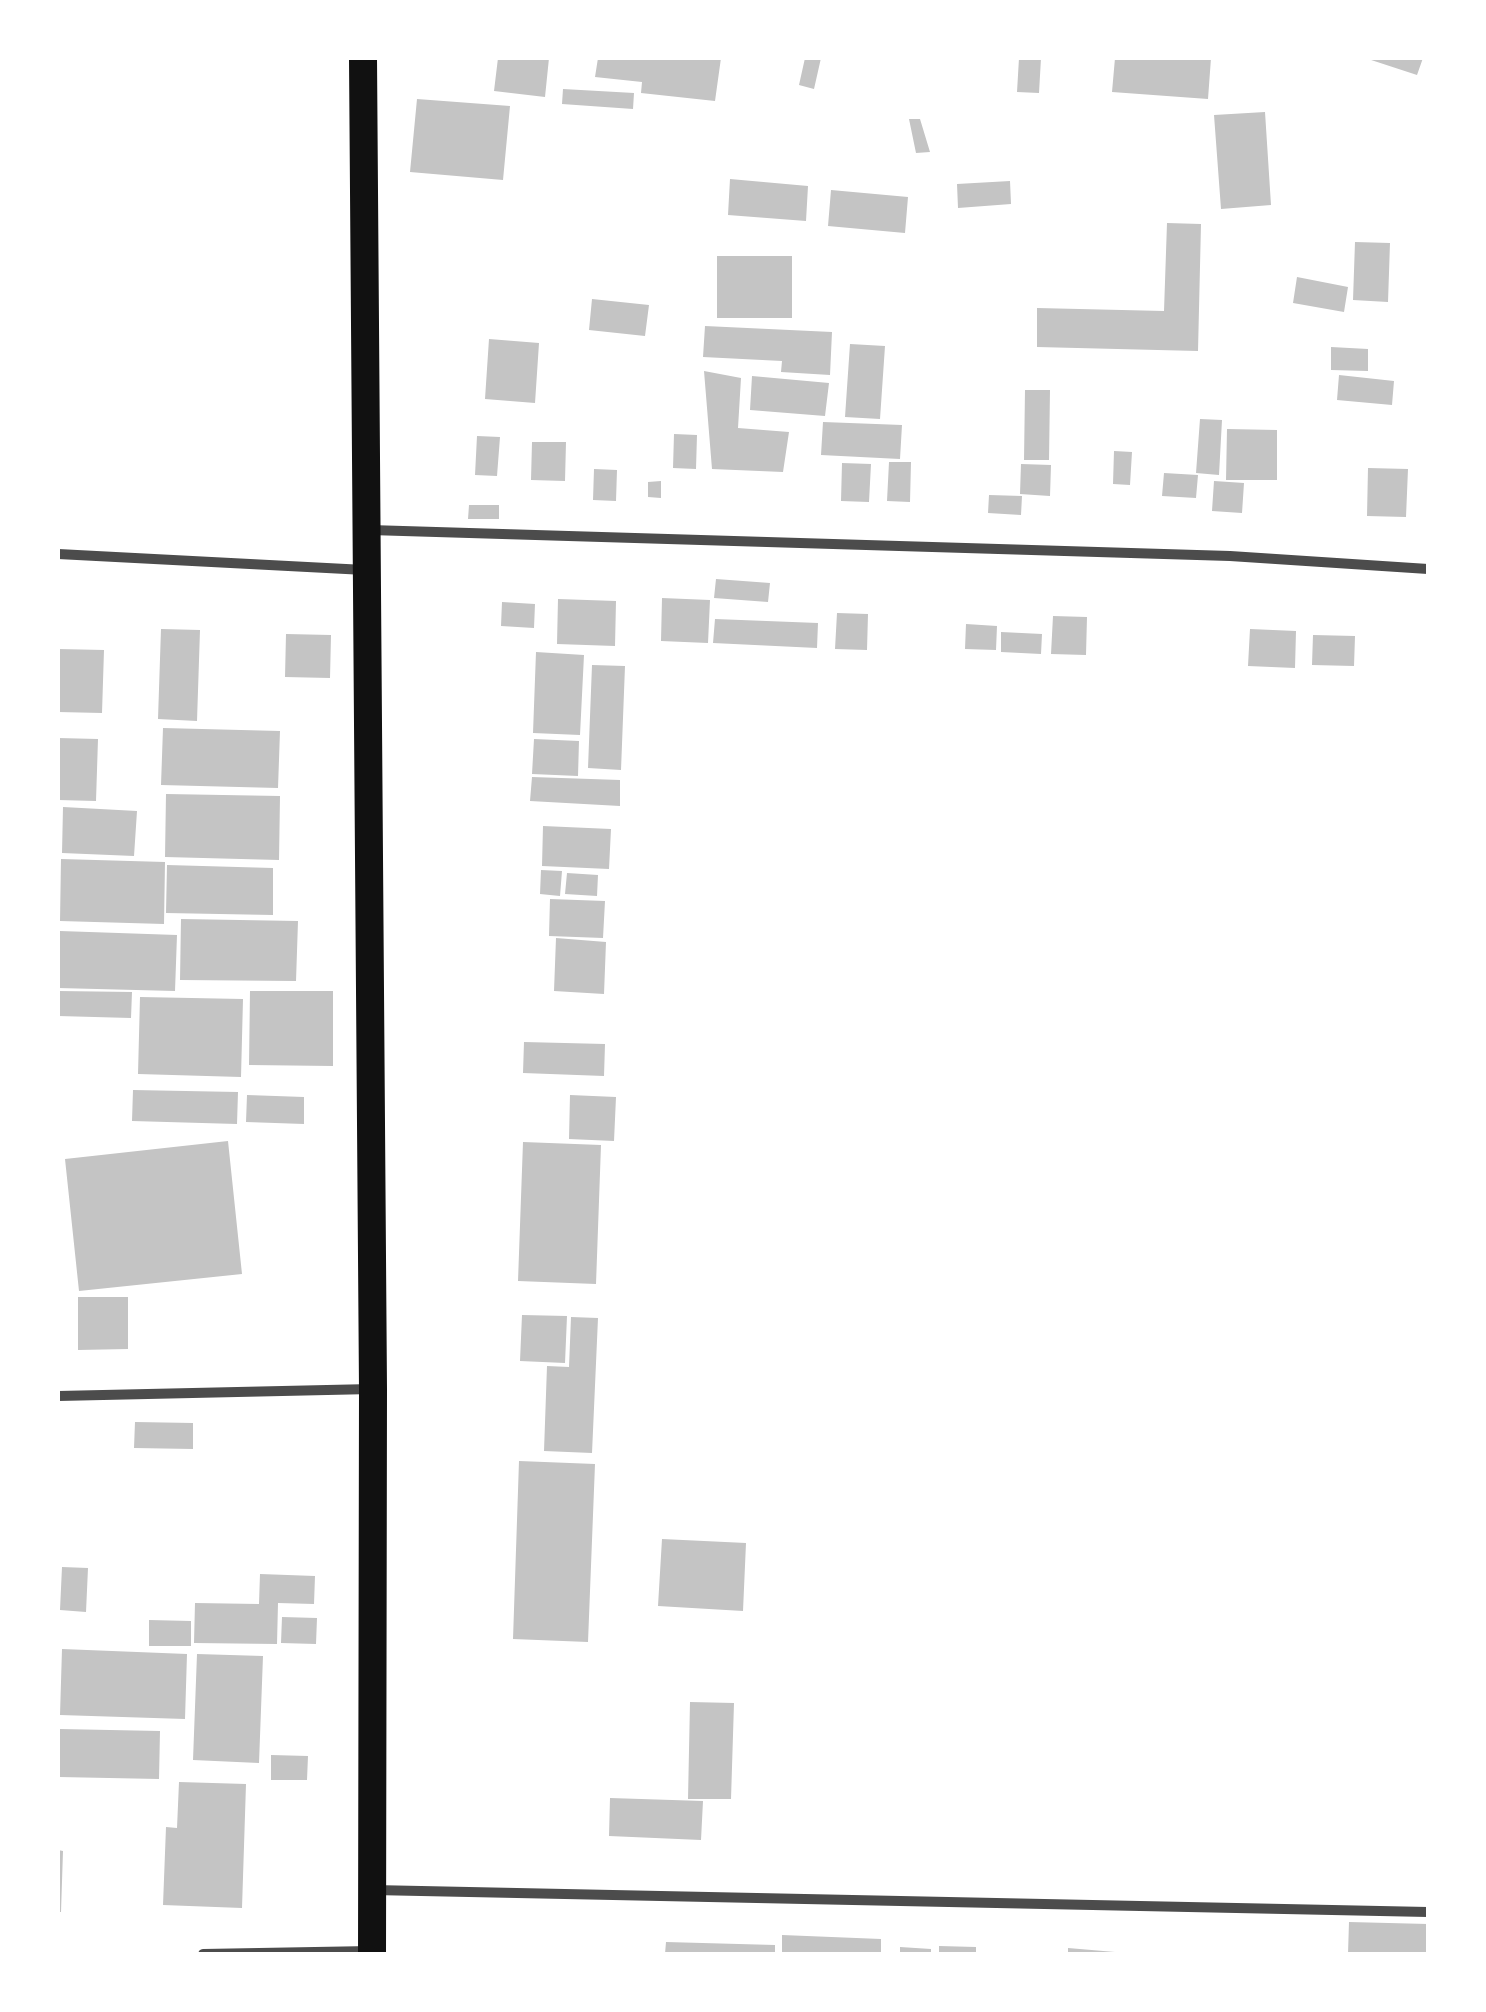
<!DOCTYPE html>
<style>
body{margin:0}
#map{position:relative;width:1486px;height:2012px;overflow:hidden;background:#fff;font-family:"Work Sans",sans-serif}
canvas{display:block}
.frame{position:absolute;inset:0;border:60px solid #fff;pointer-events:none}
</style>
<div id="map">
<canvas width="1486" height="2012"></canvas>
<div class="frame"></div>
</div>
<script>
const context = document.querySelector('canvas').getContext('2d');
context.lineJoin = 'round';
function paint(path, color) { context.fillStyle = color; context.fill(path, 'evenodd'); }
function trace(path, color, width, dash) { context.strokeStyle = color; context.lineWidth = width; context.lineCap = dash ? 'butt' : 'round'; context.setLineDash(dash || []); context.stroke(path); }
paint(new Path2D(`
 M498,58h51l-4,39 -51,-6z
 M598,58h123l-6,43 -74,-8 1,-11 -47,-5z
 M805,58h16l-7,31 -15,-4z
 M1019,58h22l-2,35 -22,-1z
 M1115,58h96l-3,41 -96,-7z
 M1365,58h58l-6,17z
 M563,89l71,4 -1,16 -71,-5z
 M417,99l93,7 -7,74 -93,-8z
 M1265,112l6,93 -50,4 -7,-94z
 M909,119h11l10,33 -14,1z
 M730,179l78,7 -2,35 -78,-6z
 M1010,181l1,23 -53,4 -1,-24z
 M831,190l77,7 -3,36 -77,-7z
 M1167,223l34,1 -3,127 -161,-4v-39l127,3z
 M1355,242l35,1 -2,59 -35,-2z
 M717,256h75v62h-75z
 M1297,277l51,10 -4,25 -51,-9z
 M592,299l57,6 -4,31 -56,-6z
 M705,326l127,6 -2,43 -49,-3 1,-11 -79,-4z
 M489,339l50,4 -4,60 -50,-4z
 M850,344l35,2 -5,73 -35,-2z
 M1331,347l37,2v22l-37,-1z
 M704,371l37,7 -3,50 51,4 -6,40 -71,-3z
 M1339,375l55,6 -2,24 -55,-5z
 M752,376l77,7 -4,33 -75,-6z
 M1025,390h25l-1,70h-25z
 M1200,419l22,1 -3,55 -23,-2z
 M823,422l79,3 -2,34 -79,-4z
 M1227,429l50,1v50h-51z
 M674,434l23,1 -1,34 -23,-1z
 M477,436l23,1 -3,39 -22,-1z
 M532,442h34l-1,39 -34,-1z
 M1114,451l18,1 -2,33 -17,-1z
 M889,462h22l-1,40 -23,-1z
 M842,463l29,1 -2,38 -28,-1z
 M1021,464l30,1 -1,31 -30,-2z
 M1368,468l40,1 -2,48 -39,-1z
 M594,469l23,1 -1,31 -23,-1z
 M1164,473l34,2 -2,23 -34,-2z
 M661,481v17l-13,-1v-15z
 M1214,481l30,2 -2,30 -30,-2z
 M989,495l33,1 -1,19 -33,-2z
 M469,505h30v14h-31z
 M716,579l54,4 -2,19 -54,-4z
 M662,598l48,2 -2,43 -47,-2z
 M558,599l58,2 -1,45 -58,-2z
 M502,602l33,2 -1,24 -33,-2z
 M837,613l31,1 -1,36 -32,-1z
 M1053,616l34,1 -1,38 -35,-1z
 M715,619l103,4 -1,25 -104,-5z
 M966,624l31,2 -1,24 -31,-1z
 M161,629l39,1 -3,91 -39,-2z
 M1250,629l46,2 -1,37 -47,-2z
 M1001,632l41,2 -1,20 -40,-2z
 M286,634l45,1 -1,43 -45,-1z
 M1313,635l42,1 -1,30 -42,-1z
 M58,649l46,1 -2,63 -44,-1z
 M536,652l48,3 -4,80 -47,-2z
 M592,665l33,1 -4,104 -33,-2z
 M163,728l117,3 -2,57 -117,-3z
 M58,738l40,1 -2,62 -38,-1z
 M534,739l45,2 -1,35 -46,-2z
 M532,777l88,3v26l-90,-5z
 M166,794l114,2 -1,64 -114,-3z
 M63,807l74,4 -3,45 -72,-3z
 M543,826l68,3 -2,40 -67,-3z
 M61,859l104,3 -1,62 -104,-3z
 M167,865l106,3v47l-107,-2z
 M541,870l21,1 -2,25 -20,-2z
 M567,873l31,2 -1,21 -32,-2z
 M550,899l55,2 -2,37 -54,-2z
 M181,919l117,2 -2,60 -116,-1z
 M60,931l117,4 -2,56 -117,-3z
 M556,938l50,4 -2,52 -50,-3z
 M58,991l74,1 -1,26 -73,-2z
 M250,991h83v75l-84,-1z
 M140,997l103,2 -2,78 -103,-3z
 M524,1042l81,2 -1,32 -81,-3z
 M133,1090l105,2 -1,32 -105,-3z
 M247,1095l57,2v27l-58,-2z
 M570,1095l46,2 -2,44 -45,-2z
 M228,1141l14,133 -163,17 -14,-132z
 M523,1142l78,3 -5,139 -78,-3z
 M78,1297h50v52l-50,1z
 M522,1315l45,1 -2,47 -45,-2z
 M571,1317l27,1 -6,135 -48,-2 3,-85 22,1z
 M135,1422l58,1v26l-59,-1z
 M519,1461l76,3 -7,178 -75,-3z
 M662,1539l84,4 -3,68 -85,-5z
 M62,1567l26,1 -2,44 -26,-2z
 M260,1574l55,2 -1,28 -36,-1 -1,41 -83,-1 1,-40 64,1z
 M282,1617l35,1 -1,26 -35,-1z
 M149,1620l42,1v25h-42z
 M62,1649l125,5 -2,65 -125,-4z
 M197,1654l66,2 -4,107 -66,-3z
 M690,1702l44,1 -3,96h-43z
 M60,1729l100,2 -1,48 -100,-2z
 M271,1755l37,1 -1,24h-36z
 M179,1782l67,2 -4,124 -79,-3 3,-78 11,1z
 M610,1798l93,3 -2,39 -92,-4z
 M58,1850l5,1 -2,61h-3z
 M1349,1922l79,2v30h-80z
 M782,1935l99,4v15h-99z
 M666,1942l109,3v9h-110z
 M939,1946l37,1v7h-37z
 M900,1947l31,2v5h-31z
 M1068,1948l47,4v2h-47z`), '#c4c4c4');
trace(new Path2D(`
 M370,530l860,26 198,13
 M58,554l307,16
 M58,1396l314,-7
 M373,1890l1055,22
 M203,1954l168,-3`), '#4c4c4c', 10);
trace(new Path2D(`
 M363,58l10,1331 -1,565`), '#111', 28);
</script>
